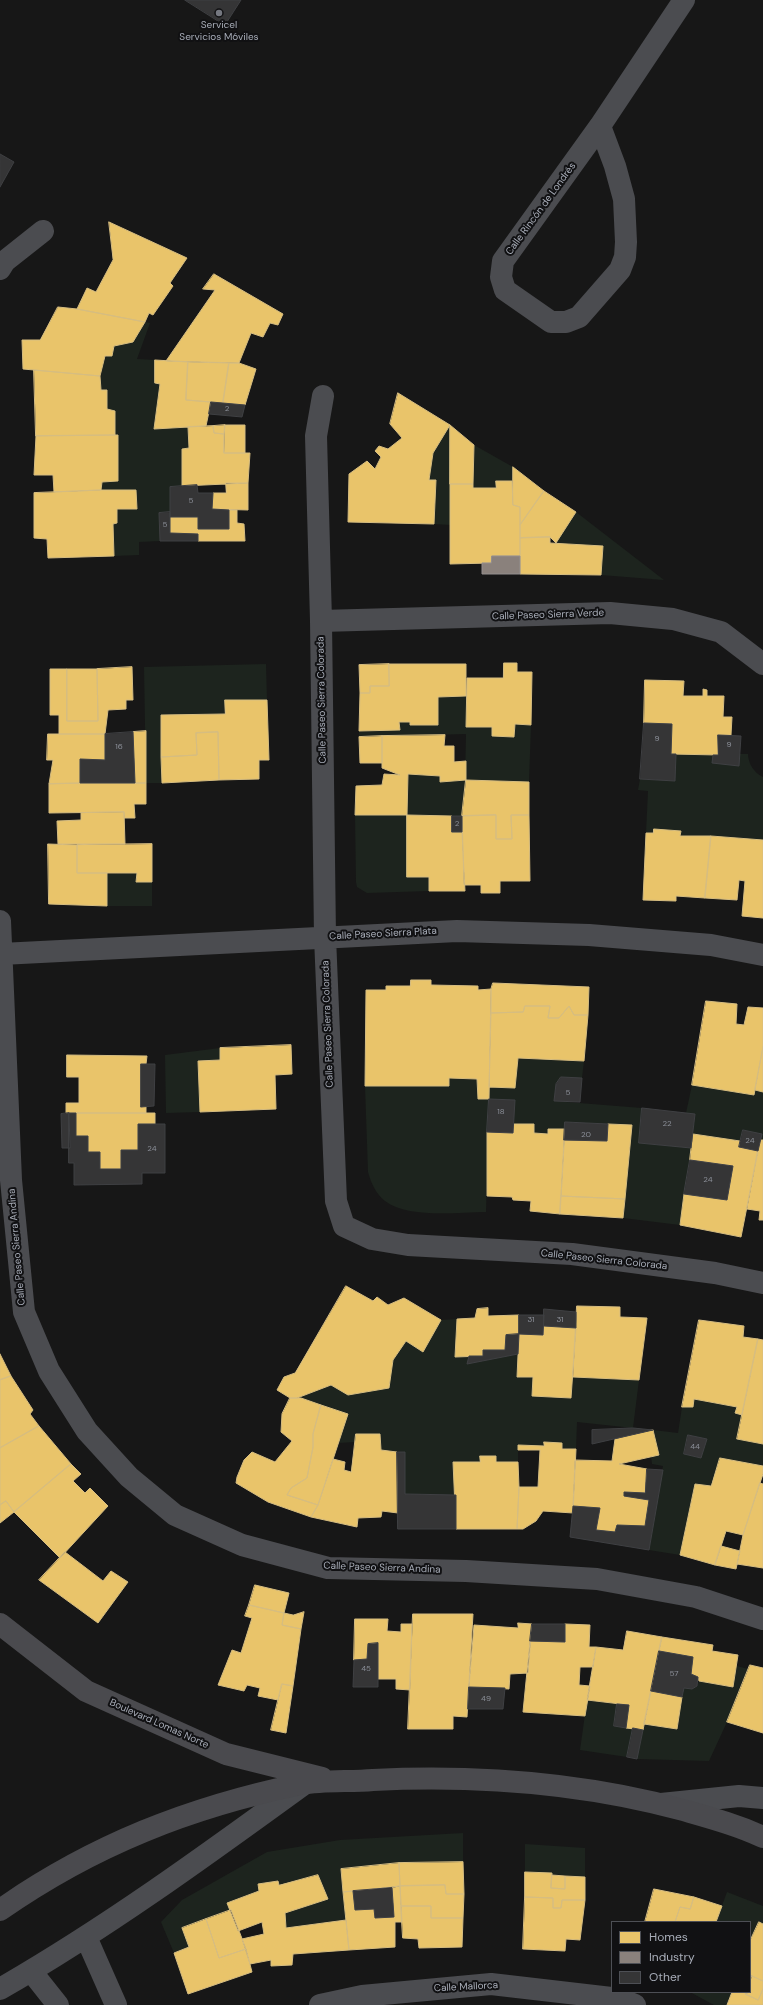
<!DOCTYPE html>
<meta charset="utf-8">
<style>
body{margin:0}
#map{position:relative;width:763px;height:2005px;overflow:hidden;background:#171717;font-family:"DM Sans",sans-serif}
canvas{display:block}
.legend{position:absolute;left:611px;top:1921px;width:140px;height:72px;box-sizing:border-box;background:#111113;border:1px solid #4d4f55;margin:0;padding:5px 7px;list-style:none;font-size:12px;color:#a8adb8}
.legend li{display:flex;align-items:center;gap:8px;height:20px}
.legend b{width:20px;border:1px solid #4d4f55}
</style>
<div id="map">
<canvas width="763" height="2005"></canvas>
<ul class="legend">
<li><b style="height:11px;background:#e9c46a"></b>Homes</li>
<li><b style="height:11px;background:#8a817c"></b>Industry</li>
<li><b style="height:11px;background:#353536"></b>Other</li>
</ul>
</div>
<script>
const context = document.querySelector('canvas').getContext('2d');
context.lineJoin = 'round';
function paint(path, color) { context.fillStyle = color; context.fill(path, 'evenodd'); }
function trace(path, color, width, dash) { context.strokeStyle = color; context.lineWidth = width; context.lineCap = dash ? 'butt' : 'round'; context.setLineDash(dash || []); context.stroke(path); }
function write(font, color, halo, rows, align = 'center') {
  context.font = font + ' "DM Sans",sans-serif'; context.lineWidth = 4; context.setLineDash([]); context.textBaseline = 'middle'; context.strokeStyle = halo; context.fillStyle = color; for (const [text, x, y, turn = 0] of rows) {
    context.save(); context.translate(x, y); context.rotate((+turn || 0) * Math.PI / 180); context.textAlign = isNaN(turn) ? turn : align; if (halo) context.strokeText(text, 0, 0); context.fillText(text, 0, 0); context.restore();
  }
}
paint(new Path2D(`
 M145,322l5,1 -13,36 18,1 5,24 -6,45 34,-2 1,21 -7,38 -12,1v25l-11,1 1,28 -21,1v13l-25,1 -1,-32 4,-1v-14l19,-19h-35l1,-8 16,-1v-46h-3v-24l-8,-2v-18l-6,-1c-2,-40 15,-46 44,-68z
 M450,425l1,100 -17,-1 2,-44h-7l4,-27z
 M474,445l39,22 -1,14h-16v7h-23z
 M576,512l88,68 -63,-5 2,-29 -47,-3z
 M266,664l1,36h-41l-1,14 -64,1 1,68h-16l-2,-116z
 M466,696v31h26l1,9 21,1 1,-13 16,1 -2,57 -63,-2 -4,36 -55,-1v62h22v14l-62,2 -10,-6 -1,-5 -1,-67h51l2,-41 32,2v6l25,-2 1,-46 -107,3v-6l41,-1 -1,-8h11v3h27l1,-28z
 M676,754l37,1v8l27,-9h8c0,9 6,19 15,23v63l-52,-4h-31l1,-5 -35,2 2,-42 -10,-1 2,-11 35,2z
 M137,873v9h15v24h-45v-32z
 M220,1048v12l-22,1 2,51 -34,1 -1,-58z
 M518,1058l66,3 -2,17 -21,-1 -5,7 -2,17 88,7 -2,35 51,5 -11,77 -57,-7 8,-93 -66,-3v7h-16l-1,5 -14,-1v-9h-20v-24l-25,-1 -3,113c-29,0 -77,7 -101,-11 -9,-7 -14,-18 -17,-29l-3,-86h84v-8l28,1 1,20h11v-12l26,1z
 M692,1085l62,10 1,-5 8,2v48h-3l1,-6 -18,-4 -3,11 -47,-7 2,-20 -9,-1z
 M457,1319l-1,37h13l-2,8 51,-10 15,23 -1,19 39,2 2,-21 66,3 -6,48 -56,-6 -1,27 -58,-4v17h-22l-1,-6h-15v6h-27l3,33 -51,-1v-42l-24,-2 -1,-16h-23l-2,8 -17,1 10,-29 -51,-16 34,-13 58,3 4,-28 13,-19 17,11 18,-32z
 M694,1399l43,8 -2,6 7,2 -5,24 26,5v22l-52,20 -16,-2 -15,71 -31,-5 14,-84 -11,-2 -1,-8 7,-2 -5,-24 25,3 4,-26h11zM688,1435l19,4 -6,19 -17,-4z
 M737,1666l11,3 -21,53 -18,39 -72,-2 7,-35 33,5 7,-41 8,1 5,-3 2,-5 33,6z
 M587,1700l30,4 -3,22 19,2 -6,29 -47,-7z
 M463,1833v29l-64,1 -56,29 3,28 -60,8 -1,-15 43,-14 -10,-24 -39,10 -1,-4 -20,3 1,7 -31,12 3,7 -49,18 7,19 -15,6 -13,-31 21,-22 85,-48 73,-12z
 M525,1844l60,4v29l-60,-5z
 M727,1892l36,14v18l-4,-1 -9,18v-19h-34z
 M690,1992h42l-5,13h-13z`), '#1d241e');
const homes = new Path2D(`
 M109,222l78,36 -17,25 3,3 -20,29 -4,-2 -4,9 -68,-13 10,-21 9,4 17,-32z
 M214,274l69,40 -5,11 -8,-2 -7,14 -12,-4 -12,30 -73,-2 49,-71 -12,-1z
 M58,307l19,2 68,13 -12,20 -19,4 -2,10h-7l-5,20 -77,-7 -1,-29h18z
 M155,360l33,2 -2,38 25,2 -5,24 -52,3 6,-45 -5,-1z
 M188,362l41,1 -6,40 -37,-3z
 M229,363h10l17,6 -11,36 -22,-2z
 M34,370l66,6 1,14h6v19l8,2v24l-79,1z
 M398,393l52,32 -17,28 -4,27h7l-2,44 -86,-2 1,-48 18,-13 8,8 6,-12 -6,-6 4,-5 9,3 14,-11 -12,-14z
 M225,425h20v28h-21z
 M225,425l-1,9 -10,-1 -1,-7z
 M450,425l24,20 -1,39h-23z
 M213,426l1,7 10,1v19h26l-2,30 -66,3v-37l7,-1 -1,-21z
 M115,435h3v46l-16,1 -1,8 -47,2 -1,-17h-19l2,-39z
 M513,467l31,24 -24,34v-18l-7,-2z
 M496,481h16l1,24 7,2v49h-28l-1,7 -41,1v-80h23v4h23z
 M226,483h22v27l-36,-1 1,-16h13z
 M101,490h35l1,19h-20v14l-4,1 1,32 -66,2 -1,-19 -13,-1v-45z
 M544,491l32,21 -20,31 -6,-6 -30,1v-13z
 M229,510h8v13l7,1 1,17h-47v-7l-28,-1v-16h28v12h31z
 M550,537v6l53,3 -2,29 -81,-1v-36z
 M504,663h13v9h15l-1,53 -16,-1 -1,13 -22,-1v-9h-26l1,-49h36z
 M389,664h77v32l-28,1v28h-28v-3h-11l1,8 -41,1 1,-38h10v-7h19z
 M389,664v22h-19v7h-10l-1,-28z
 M132,667l1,33h-7v9l-18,1 -3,24h-46v-19h-9v-46h17v52h31l-1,-52z
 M67,669h30l1,52h-31z
 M645,680l39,1 -1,15h20v-7l4,1v6h17l-1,21h9l-1,18h-13v20l-47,-1 1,-30 -28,-1z
 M225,700h42l2,60h-10v19l-40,1 -1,-48 -22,1 1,22 -36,2v-42l64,-1z
 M146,731v52h-11l-2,-51z
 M218,732l1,48 -57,3 -1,-26 36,-2 -1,-22z
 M48,734h57v26l-25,-1v24l-31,1 4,-24h-6z
 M445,735l-1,11h10v16l12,-1v19l-26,2v-6l-32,-2 -1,41h-52l1,-29 26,-1 2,-11 16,1 -18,-7v-32z
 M382,736v27h-22l-1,-26z
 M466,780l63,2v33h-18l1,24h-16v-24l-34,1z
 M80,783h66v21h-12l1,14h-11v-6l-75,1v-29z
 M124,812l1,32h-67l-1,-23 24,-1v-7z
 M407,815l45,1v16h10l3,59h-36v-14h-22z
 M496,815v24h16l-1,-24h18l1,66h-30v12h-19v-8h-17l-2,-69z
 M654,829l27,2 -1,5h31l-6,62 -29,-2v5l-33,-1 3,-67h7z
 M711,836l52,4v78l-21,-2 3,-35 -6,-1 -2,20 -32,-2z
 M48,844l29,1v28h30v33l-58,-2z
 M152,844v38h-16l1,-9h-60v-28z
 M411,980h20v5l47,1v4l13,-1 -2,110h-11l-1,-20 -28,-1v8h-84l1,-96h20v-4h24z
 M493,983l96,4 -1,28h-14l-5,-9 -10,12h-11l2,-12h-25l-2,6 -32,1v-24z
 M706,1001l31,3 -1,20 8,1 4,-18 15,1v39l-9,48 -62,-10z
 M525,1006h25l-2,12h11l10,-12 5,9h14l-4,46 -66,-3 -3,30 -26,-1 2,-74 32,-1z
 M291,1045l1,29 -17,1 1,34 -76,3 -2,-51 22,-1v-12z
 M763,1047v45l-8,-2z
 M67,1055l80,1 -1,8h-5v43l5,-1v7h-80v-10h13v-26h-12z
 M76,1113h79v11h-17v26h-17v19h-21v-17h-12v-16h-12z
 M514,1124h20v9l14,1v-5h17l-5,85 -30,-3 1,-10 -18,-1 -1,-3 -25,-1v-64l26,1z
 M608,1124l24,1 -7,74 -64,-3 3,-56 43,1z
 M693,1134l47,7 -1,6 19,4 -17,86 -61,-12 4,-31 43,6 6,-34 -43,-6z
 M760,1140h3v80h-4l1,-9 -13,-2z
 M561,1196l64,3 -2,19 -63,-4z
 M346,1286l27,15 4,-4 11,8 16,-7 37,22 -18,32 -17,-11 -13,19 -4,28 -41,7 -17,-10 -34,13h-7l-13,-8 7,-13 11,-4z
 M577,1306l43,1v10l27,1 -8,62 -66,-3z
 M488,1308v8l31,-1v19l-13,1 -1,15h-22v6l-28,1 2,-38 18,-1 2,-9z
 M699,1320l45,6 -1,11 15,2 -16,76 -7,-2 2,-6 -43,-8 -1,8h-11z
 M544,1326l32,2 -5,70 -39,-2 1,-19h-16l2,-43 24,1z
 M758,1339l5,1v104l-26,-5z
 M0,1354l11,22 -11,4z
 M11,1376l22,34 -3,4 9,12 -39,22v-68z
 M290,1398h11l20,7 -8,29v13l-6,31 -16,10 -4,7 31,10 -7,12 -43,-15 -32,-19 1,-6 7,-17 8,-8 23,10 17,-21 -11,-9 1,-18z
 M321,1405l27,9 -30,91 -31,-10 4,-7 16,-10 6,-31v-13z
 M39,1426l32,38 -57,48 -8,-11 -6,4v-57z
 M653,1430l6,25 -40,9 28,5 -2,24 -21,-1v4l25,4 -4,26 -28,-1 -2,7 -19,-2 4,-22 -27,-2 2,-46 37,1 3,-22z
 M356,1434h24l1,16 16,2 1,61 -16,-2 -1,6 -23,1 -1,9 -46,-10 7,-12 15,-46 12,3 -1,8 7,2z
 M544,1442l18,1v6h14l-3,64 -30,-2 -7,10 -13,8h-6l2,-42h19l2,-37h-22v-5l26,1z
 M480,1456h16v6h22l1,25 -2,42h-61l-3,-67h27z
 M720,1458l43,8v8l-20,61 -17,-4 -11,34 -35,-10 15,-71 16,2z
 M71,1464l10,10 -8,7 12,12 5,-5 18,18 -48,52 -46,-46z
 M760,1483l3,1v84l-26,-4 6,-29z
 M6,1501l8,11 -14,11v-18z
 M721,1546l19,5 -4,18 -21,-4z
 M65,1552l38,29 8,-10 17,11 -30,41 -59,-43z
 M255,1585l34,8 -5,20 -35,-8z
 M249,1605l35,8 -2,12 19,4 -8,57 -11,-2 -4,16 -20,-4 2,-8 -13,-3 -3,6 -26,-6 14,-35 9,3 11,-35 -7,-2z
 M304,1612l-3,17 -19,-4 2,-12 9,2z
 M413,1614h60l-6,103 -14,-1v13h-45z
 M355,1619h33l-1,12 14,1v-8h11l-2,66 -14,-1v-10h-18v-36l-10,1 -1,15 -13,1z
 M518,1623l14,1 -4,49 -18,1 -1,15 -40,-2 5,-62 44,3z
 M565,1624l25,1 -1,22h7l-3,20h-13l-1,18 11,1 -5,30 -62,-4 7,-71 35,1z
 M627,1631l35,6 -19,93 -17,-2 3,-23 -42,-5 9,-53 27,3z
 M662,1637l51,8 -1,6 26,4 -5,32 -34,-6 -1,-4 -7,-3 2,-17 -34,-6z
 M750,1665l13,3v65l-36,-11z
 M282,1684l11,2 -7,47 -15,-3z
 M651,1691l31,6 -5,32 -33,-5z
 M463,1862l1,32h-18l-1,-9 -45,1 -1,-23z
 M399,1863l1,23 -57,6 -2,-23z
 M525,1872l27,1 -1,15 14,1v-13l20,1v23h-23l-1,8h-8v-10l-28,-1z
 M318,1875l10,24 -43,14 1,15 60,-8 3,30 -56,4 -1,11 -21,1v-6l-21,4 -8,-25 22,-5 -2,-12 -24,9 -11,-28 32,-12 -1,-7 20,-3 1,4z
 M552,1875l13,1v13l-14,-1z
 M445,1885l1,9h18l-1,24h-32v-12h-30l-1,-20z
 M400,1886l2,36h-7v25l-46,3 -6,-58 10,-1 2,19 19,-1 1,9 19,-1 -2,-29z
 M654,1889l40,8 -4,12 -10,-2 -5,15h-30z
 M525,1897l28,1v10h8l1,-8h23l-5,40 -14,-1 -1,12 -42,-2z
 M694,1897l28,9 -6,16h-41l5,-15 10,2z
 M401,1906h30v12h32l-1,29 -43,1 -1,-9 -15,-1z
 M231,1910l15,39 -27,9 -13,-39z
 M206,1919l13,39 27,-9 6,23 -64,22 -14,-41 15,-6 -7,-19z
 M759,1922l4,2v57l-13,-6v-34z
 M752,1976l11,5v8l-5,11 -13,-6 5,-2v-10z
 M763,1989v16h-36l5,-13h14l-1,2 13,6z`);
paint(homes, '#e9c46a');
trace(homes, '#d6bd81', 1);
const industry = new Path2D(`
 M492,556h28v18h-38v-11h9z`);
paint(industry, '#8a817c');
trace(industry, '#938e8e', 1);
const building = new Path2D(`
 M185,0h56l-16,25z
 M0,154l14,8 -14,25z
 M211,402l34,3 -3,12 -33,-3z
 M197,485l1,8h15l-1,16 17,1v19h-31v-12h-28v-30z
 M170,512v21l28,1v7h-38l-1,-28z
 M644,723l28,1 -1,30h5l-1,27 -35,-2z
 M133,732l2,51h-55v-24l25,1v-26z
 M718,735l23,1 -2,30 -27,-3 1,-8h5z
 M452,816h10v16h-10z
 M141,1064h14l-1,42 -13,1z
 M561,1077l21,1 -2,24 -26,-1 2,-17z
 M489,1099l26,1 -2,33 -26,-1z
 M642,1108l53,6 -4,34 -52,-5z
 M69,1113h7v23h12v16h12v17h21v-19h17v-26h27v49h-23v11l-68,1v-22h-5z
 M69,1113l1,35h-8l-1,-34z
 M565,1122l43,2 -1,17 -43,-1z
 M743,1130l19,4 -4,17 -19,-4z
 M690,1160l43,6 -6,34 -43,-6z
 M544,1309l32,3v16l-32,-2z
 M519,1315h25l-1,20 -24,-1z
 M519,1334l-1,20 -51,10 2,-8h14v-6h22l1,-15z
 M633,1428l20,2 -61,14v-14z
 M688,1435l19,4 -6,19 -17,-4z
 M397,1452h8v42l51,1v34h-58z
 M647,1469l16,1 -14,80 -79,-13 3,-31 27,2 -4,22 19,2 2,-7 28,1 4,-26 -25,-4v-4l21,1z
 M532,1624h33v18l-35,-1z
 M378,1643v44h-25l1,-27 13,-1 1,-15z
 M659,1651l34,6 -2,17 7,3 -1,9 -5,3 -8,-1 -2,9 -31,-6z
 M469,1687l36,1 -2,21h-35z
 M617,1704l12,1 -3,23 -12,-2z
 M633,1728l10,2 -6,29 -10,-2z
 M392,1888l2,29 -19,1 -1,-9 -19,1 -2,-19z`);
paint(building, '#353536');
trace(building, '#3f4043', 1);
trace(new Path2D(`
 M600,126l15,40 9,33 2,43 -1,15 -5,13 -41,47 -13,5h-15l-46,-32 -4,-13 2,-16 97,-135 84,-126
 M0,269l5,-8 38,-30
 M323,396l-7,40 5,185 4,316 11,264 8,25 28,13 36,6 164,9 143,19 48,10
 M321,621l289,-8 63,6 48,13 42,32
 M0,921l11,259 13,132 25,59 38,60 42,46 46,38 67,30 86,23 138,3 131,8 99,18 67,22
 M1,954l456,-23 132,4 122,10 52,10
 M661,1804l78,-8 24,2
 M86,1937l30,68
 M31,1971l27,34
 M0,1989c106,-61 205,-133 304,-205
 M320,2005l42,-9 129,-12 129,15 15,6`), '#4b4c50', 22);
trace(new Path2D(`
 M0,1624l86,67 140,63 96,24
 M0,1910c93,-65 190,-103 301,-126 23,-4 49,-2 72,-4 104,-5 210,3 310,30 28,8 54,15 80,27`), '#4a4a4e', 22);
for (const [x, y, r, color] of [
 [219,13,4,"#757880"]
]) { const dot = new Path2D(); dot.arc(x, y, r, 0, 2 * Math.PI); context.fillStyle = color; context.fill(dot); trace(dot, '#111113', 1.5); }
write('8px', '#8b8f98', null, [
 ["2",227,409],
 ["5",191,501],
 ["5",165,525],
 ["9",657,739],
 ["9",729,745],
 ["16",119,747],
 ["2",457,824],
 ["5",568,1093],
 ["18",501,1112],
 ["22",667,1124],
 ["20",586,1135],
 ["24",750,1141],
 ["24",152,1149],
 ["24",708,1180],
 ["31",531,1320],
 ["31",560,1320],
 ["44",695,1447],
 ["45",366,1669],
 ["57",674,1674],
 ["49",486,1699]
]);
write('10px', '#a8adb8', '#111113', [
 ["Servicel",219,25],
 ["Servicios Móviles",219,37]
]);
write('10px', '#a8adb8', '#111113', [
 ["Calle Rincón de Londrés",541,209,-54],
 ["Calle Paseo Sierra Verde",548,615,-2],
 ["Calle Paseo Sierra Colorada",322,700,-91],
 ["Calle Paseo Sierra Plata",383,934,-3],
 ["Calle Paseo Sierra Colorada",328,1024,-92],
 ["Calle Paseo Sierra Andina",17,1247,-95],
 ["Calle Paseo Sierra Colorada",604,1260,6],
 ["Calle Paseo Sierra Andina",382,1568,2],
 ["Boulevard Lomas Norte",159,1724,24],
 ["Calle Mallorca",466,1987,-3]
]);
</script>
